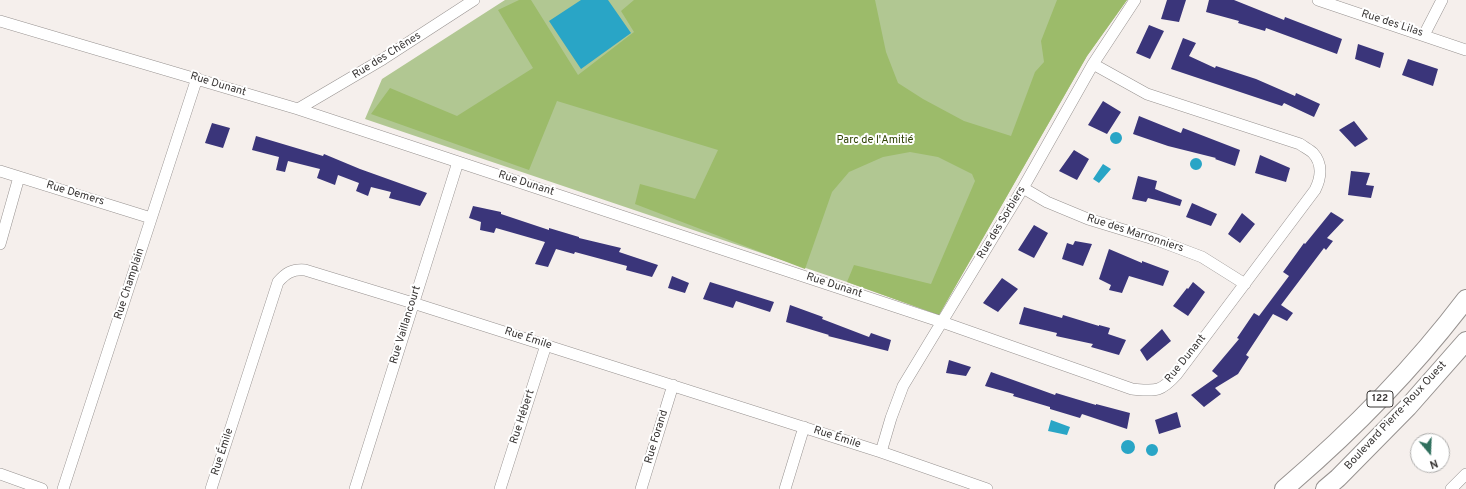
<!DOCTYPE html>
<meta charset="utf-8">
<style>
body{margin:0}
#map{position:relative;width:1466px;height:489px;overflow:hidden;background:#f5efec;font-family:Overpass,sans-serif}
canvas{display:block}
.north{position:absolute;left:1410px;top:433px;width:40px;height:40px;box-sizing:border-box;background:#fff;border:1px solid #b0afae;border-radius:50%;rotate:161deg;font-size:11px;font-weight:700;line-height:16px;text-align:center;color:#393635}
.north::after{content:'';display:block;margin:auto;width:14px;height:18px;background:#2f6f5d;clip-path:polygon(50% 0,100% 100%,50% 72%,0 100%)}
</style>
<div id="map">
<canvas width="1466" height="489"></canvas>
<div class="north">N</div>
</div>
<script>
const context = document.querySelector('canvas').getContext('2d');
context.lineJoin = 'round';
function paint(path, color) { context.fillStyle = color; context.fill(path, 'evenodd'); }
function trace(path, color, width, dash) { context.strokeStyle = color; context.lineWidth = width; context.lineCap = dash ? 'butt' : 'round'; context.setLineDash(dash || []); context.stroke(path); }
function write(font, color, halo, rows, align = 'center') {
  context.font = font + ' Overpass,sans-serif'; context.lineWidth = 4; context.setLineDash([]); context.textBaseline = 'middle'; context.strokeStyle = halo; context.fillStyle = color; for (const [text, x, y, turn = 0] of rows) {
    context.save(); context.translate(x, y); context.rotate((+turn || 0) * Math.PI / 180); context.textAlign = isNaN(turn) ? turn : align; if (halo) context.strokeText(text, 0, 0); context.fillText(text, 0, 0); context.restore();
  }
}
paint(new Path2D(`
 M505,0h622l-40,56 -148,259 -92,-33 -482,-163 17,-40z`), '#b1c792');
paint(new Path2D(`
 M519,0h12l47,75 56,-43 -13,-21 13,-11h241l11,52 12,31 25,16 41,22 47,15 24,-64 9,-10 -3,-21 16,-41h70l-40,56 -148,259 -92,-33 7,-17 77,19 44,-103 -3,-7 -34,-17 -28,-5 -27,5 -34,15 -17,20 -27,77 -170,-65 5,-20 55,15 23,-49 -161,-49 -28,69 -158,-56 19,-26 67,28 76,-48 -35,-58z`), '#9cbb6a');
paint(new Path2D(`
 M581,0h27l23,33 -50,36 -32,-48z
 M1110 138a6 6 0 1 1 12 0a6 6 0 1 1-12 0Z
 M1190 164a6 6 0 1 1 12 0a6 6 0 1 1-12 0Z
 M1103,164l8,5 -12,14 -6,-4z
 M1051,420l19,7 -3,8 -19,-4z
 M1121 447a7 7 0 1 1 14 0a7 7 0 1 1-14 0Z
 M1146 450a6 6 0 1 1 12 0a6 6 0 1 1-12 0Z`), '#29a5c6');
paint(new Path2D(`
 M1167,0h19l-7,22 -18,-3z
 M1209,0h25l50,20 1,-3 57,22 -5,15 -71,-26 -1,3 -27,-8 1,-2 -33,-9z
 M1149,25l15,6 -14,28 -14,-6z
 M1183,38l13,5 -7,13 26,12 1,-2 40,13 39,17 1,-3 24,11 -6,13 -30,-14 -2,3 -111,-37z
 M1358,44l26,9 -4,15 -25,-9z
 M1408,59l30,10 -5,17 -31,-11z
 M1103,101l18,11 -14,22 -19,-9z
 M1139,116l42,17 2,-5 57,22 -5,16 -20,-7 1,-1 -48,-12 -35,-12z
 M1354,121l14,18 -13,8 -16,-17z
 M212,123l18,5 -7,20 -18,-5z
 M256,136l67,20 1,-2 36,15 67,24 -7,13 -31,-8 2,-6 -20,-5 -3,9 -12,-5 3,-8 -21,-8 -3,10 -18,-7 3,-9 -32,-8 -3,11 -9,-2 3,-13 -27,-7z
 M1074,150l15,9 -12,21 -18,-9z
 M1260,155l30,13 -4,14 -31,-9z
 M1351,171l19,2 -4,12 8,1 -3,12 -23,-3z
 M1138,176l19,5 -2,8 27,11 -2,6 -32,-8 -2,4 -14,-3z
 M1192,203l25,11 -6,12 -25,-9z
 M473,206l28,6v2l48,16v-2l30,9v1l42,10 -2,4 39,13 -6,12 -26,-7 1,-4 -52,-14 -1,2 -18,-5 -8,18 -13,-3 10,-22 -49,-14 -2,5 -14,-3 1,-8 -12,-4z
 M1331,212l13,8 -17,18 6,3 -7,9 -2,-2 -43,57 12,8 -6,8 -14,-7 -27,41 3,2 -11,17 -23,14 6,6 -17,13 -13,-12 27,-19 -6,-5 27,-32 -2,-1 17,-25 5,3 30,-40 -6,-4 21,-29 1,1z
 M1242,213l13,11 -15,19 -12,-9z
 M1034,225l14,8 -14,25 -16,-8z
 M1075,241l17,3 -9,22 -21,-7 5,-16 6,2z
 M1109,249l33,14v-2l27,10 -6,15 -34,-10 -7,17 -13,-3 2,-5 -12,-6z
 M672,276l17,7 -4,10 -17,-5z
 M1002,278l16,11 -20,23 -15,-9z
 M710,282l64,20 -4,10 -34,-11 -3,7 -30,-9z
 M1193,282l12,10 -17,24 -15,-10 14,-18 1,1z
 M790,305l33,12 -1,2 47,18 2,-4 20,7 -3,11 -60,-15 1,-1 -43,-13z
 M1024,307l38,11 1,-3 36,11v-1l11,3 -2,6 18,6 -7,15 -28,-8 2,-3 -37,-8 1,-3 -38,-9z
 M1162,329l9,12 -24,20 -7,-11z
 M949,360l22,7 -5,9 -20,-3z
 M991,372l64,23 1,-2 40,12v-1l34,9 -3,16 -45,-15 -2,4 -30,-9v-2l-37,-11 1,-2 -29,-8z
 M1177,412l4,15 -22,7 -4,-14z`), '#3a357a');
const minor = new Path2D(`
 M1318,0l148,50
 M0,21l298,88 644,213 190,67c23,2 28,4 45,-15l138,-184c6,-12 8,-26 -2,-37 -3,-3 -9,-6 -13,-9l-153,-50 -54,-30
 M1424,35l18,-35
 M298,109l85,-50 91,-59
 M0,171l151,47
 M1023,188l24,14 41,17 69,21 45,17 43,27
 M0,244l19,-67
 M881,452l10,-34 12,-32 120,-198 70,-124 42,-64
 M0,474l42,15
 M63,489l134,-411
 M211,489l67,-207c8,-9 14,-13 27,-12l108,33 468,149 106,37
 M355,489l103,-327
 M500,489l46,-144
 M641,489l32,-104
 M785,489l19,-62
 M1451,489l15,-15`);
const primary = new Path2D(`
 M1284,489c67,-57 129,-120 182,-190
 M1325,489l13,-11 70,-71 58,-66`);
trace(minor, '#979290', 12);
trace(primary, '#979290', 20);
trace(minor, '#fff', 11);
trace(primary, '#fff', 18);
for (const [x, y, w] of [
 [1380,399,26]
]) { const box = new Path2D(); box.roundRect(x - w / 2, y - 8, w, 16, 3); context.fillStyle = '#fff'; context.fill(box); trace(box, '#393635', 1); }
write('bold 10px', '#393635', null, [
 ["122",1380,399]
]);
write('11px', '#393635', '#fff', [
 ["Rue des Lilas",1392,24,18],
 ["Rue des Chênes",387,56,-32],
 ["Rue Dunant",218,85,17],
 ["Rue Dunant",526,184,18],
 ["Rue Demers",75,194,17],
 ["Rue des Sorbiers",1002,223,-59],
 ["Rue des Marronniers",1135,234,18],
 ["Rue Champlain",130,284,-72],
 ["Rue Dunant",834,286,18],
 ["Rue Vaillancourt",406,325,-73],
 ["Rue Émile",528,339,18],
 ["Rue Dunant",1186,359,-51],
 ["Boulevard Pierre-Roux Ouest",1396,416,-47],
 ["Rue Hébert",523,417,-72],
 ["Rue Forand",657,437,-73],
 ["Rue Émile",837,438,18],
 ["Rue Émile",223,452,-72]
]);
write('11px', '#314406', '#fff', [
 ["Parc de l'Amitié",875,141]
]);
</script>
